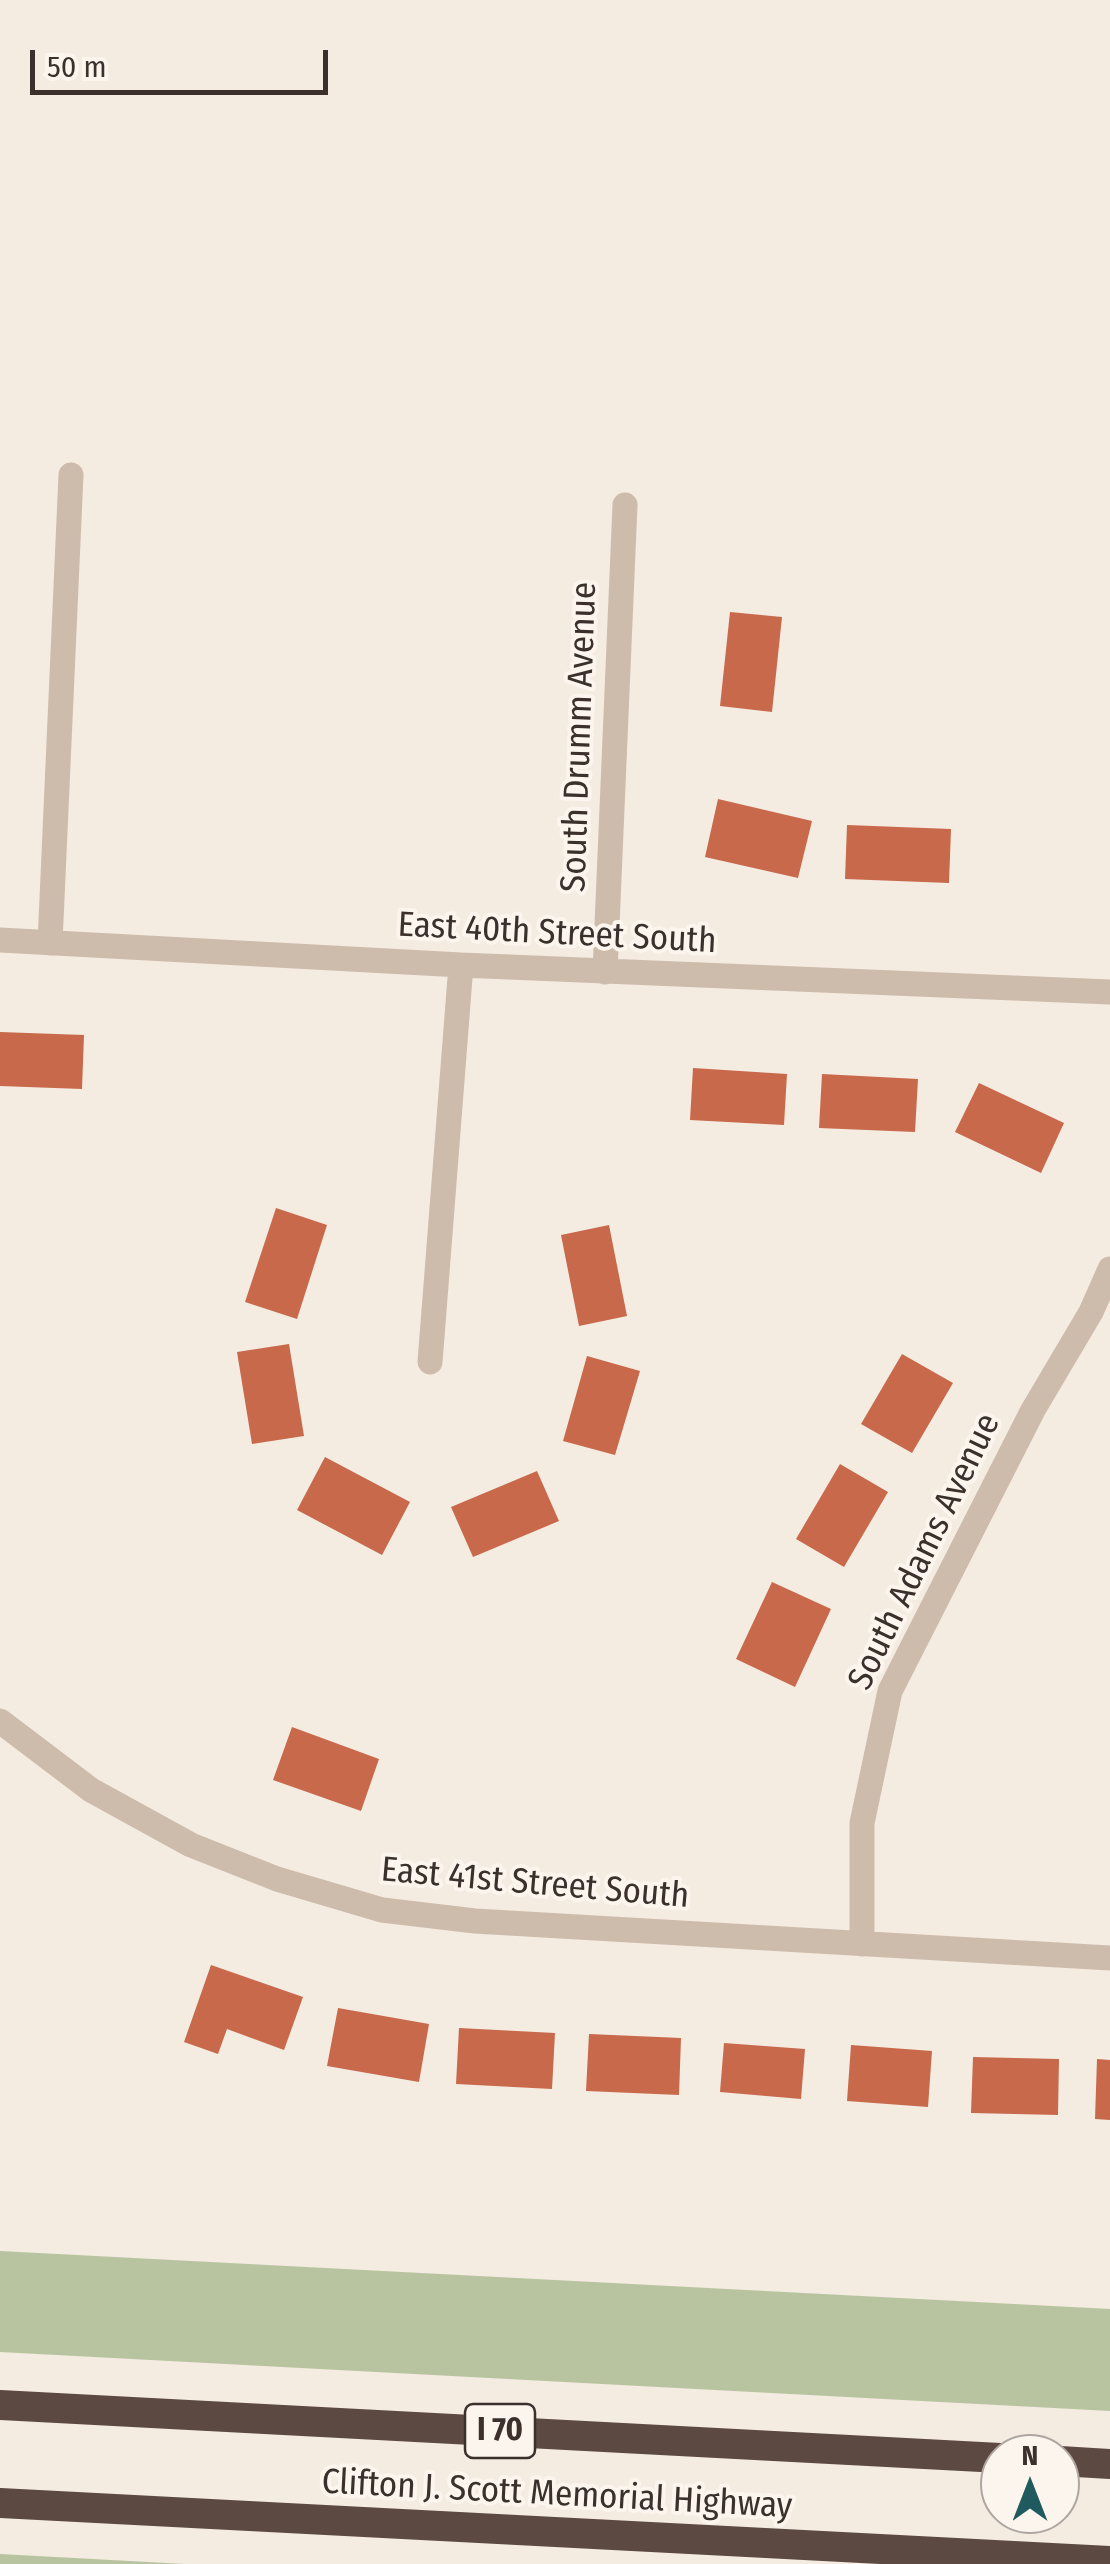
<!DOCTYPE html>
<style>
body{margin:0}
#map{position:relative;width:1110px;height:2564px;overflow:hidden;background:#f4ebe1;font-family:"Fira Sans Condensed",sans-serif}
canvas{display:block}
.north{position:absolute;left:980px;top:2434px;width:100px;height:100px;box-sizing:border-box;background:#fbf5ee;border:2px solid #aea6a0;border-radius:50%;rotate:0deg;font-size:28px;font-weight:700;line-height:40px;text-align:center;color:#3b302b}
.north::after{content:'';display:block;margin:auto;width:35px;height:45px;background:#1f5a5e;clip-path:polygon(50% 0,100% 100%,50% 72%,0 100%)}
.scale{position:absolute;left:30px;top:50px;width:298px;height:45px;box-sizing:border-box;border:5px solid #3b302b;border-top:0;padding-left:12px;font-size:30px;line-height:35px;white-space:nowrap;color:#3b302b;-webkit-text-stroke:8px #fbf5ee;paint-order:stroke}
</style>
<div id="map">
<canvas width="1110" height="2564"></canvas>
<div class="north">N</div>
<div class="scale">50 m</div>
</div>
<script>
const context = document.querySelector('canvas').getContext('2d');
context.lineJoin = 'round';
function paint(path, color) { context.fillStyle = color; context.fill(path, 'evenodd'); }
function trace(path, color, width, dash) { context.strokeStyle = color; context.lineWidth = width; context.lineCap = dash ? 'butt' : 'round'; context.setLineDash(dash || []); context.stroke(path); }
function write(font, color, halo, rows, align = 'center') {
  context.font = font + ' "Fira Sans Condensed",sans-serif'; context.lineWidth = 8; context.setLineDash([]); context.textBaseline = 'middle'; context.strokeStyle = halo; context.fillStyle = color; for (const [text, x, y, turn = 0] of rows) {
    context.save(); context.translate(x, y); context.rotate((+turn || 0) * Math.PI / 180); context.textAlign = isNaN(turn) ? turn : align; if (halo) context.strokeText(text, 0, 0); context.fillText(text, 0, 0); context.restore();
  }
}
paint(new Path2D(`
 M0,2251l1110,58v102l-1110,-59z
 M0,2554l185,10h-185z`), '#b8c4a0');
paint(new Path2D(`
 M730,612l52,5 -10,95 -52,-6z
 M718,799l94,22 -14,57 -93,-21z
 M847,825l104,4 -2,54 -104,-4z
 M0,1032l84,3 -2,54 -82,-3z
 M693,1068l94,6 -3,51 -94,-5z
 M822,1074l96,5 -3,53 -96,-4z
 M979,1083l85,40 -23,50 -86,-41z
 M276,1208l51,17 -30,94 -52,-17z
 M609,1225l18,91 -48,10 -18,-91z
 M289,1344l15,92 -52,8 -15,-92z
 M902,1354l51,29 -41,70 -51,-29z
 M587,1356l53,15 -25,84 -52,-14z
 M325,1457l85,45 -28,53 -85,-45z
 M840,1464l48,28 -44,75 -48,-28z
 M537,1471l22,50 -86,36 -22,-50z
 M772,1582l59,27 -36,78 -59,-28z
 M292,1727l87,32 -18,52 -88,-31z
 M211,1965l92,32 -19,53 -57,-21 -9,25 -34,-12z
 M338,2008l91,16 -10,58 -92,-16z
 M459,2028l96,5 -3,56 -96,-5z
 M589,2034l92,4 -2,57 -93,-4z
 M724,2043l81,6 -4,50 -81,-7z
 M851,2045l81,6 -4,56 -81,-6z
 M973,2057l86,2 -1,56 -87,-2z
 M1097,2059l13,1v60l-15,-1z`), '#c8694b');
trace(new Path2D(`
 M0,940l461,25 649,27
 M50,943l21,-468
 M605,972l20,-467
 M430,1362l31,-397
 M0,1721l91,69 100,55 86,34 105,31 93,11 635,37
 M862,1944v-121l28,-132 143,-281 58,-98 19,-43`), '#cdbbac', 25);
trace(new Path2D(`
 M0,2405l1000,53
 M1060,2461l50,3
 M0,2503l1110,58`), '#5c4a42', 30);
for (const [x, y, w] of [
 [500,2431,70]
]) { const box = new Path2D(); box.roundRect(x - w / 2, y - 27, w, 54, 8); context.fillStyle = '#fbf5ee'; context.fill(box); trace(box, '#3b302b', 2.5); }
write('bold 32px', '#3b302b', null, [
 ["I 70",500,2431]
]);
write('35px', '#3b302b', '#fbf5ee', [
 ["South Drumm Avenue",580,737,-88],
 ["East 40th Street South",557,934,3],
 ["South Adams Avenue",925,1552,-64],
 ["East 41st Street South",535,1884,5],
 ["Clifton J. Scott Memorial Highway",557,2495,3]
]);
</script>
